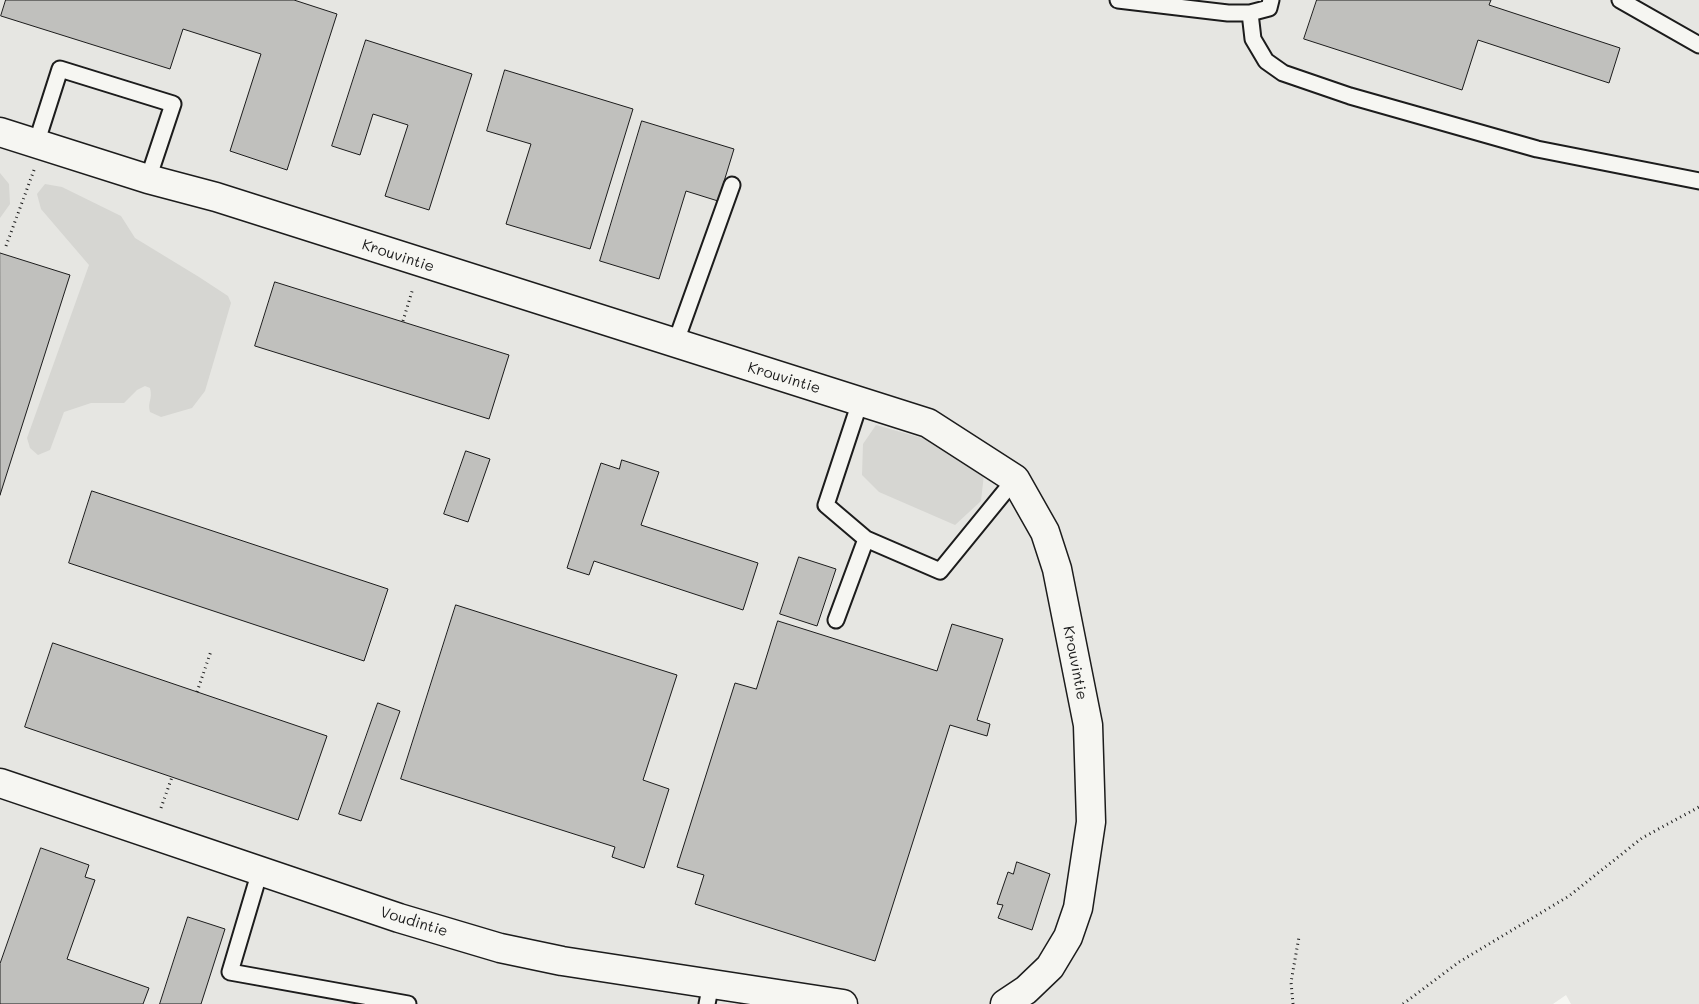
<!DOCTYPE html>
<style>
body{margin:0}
canvas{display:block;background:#f6f6f2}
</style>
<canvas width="1699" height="1004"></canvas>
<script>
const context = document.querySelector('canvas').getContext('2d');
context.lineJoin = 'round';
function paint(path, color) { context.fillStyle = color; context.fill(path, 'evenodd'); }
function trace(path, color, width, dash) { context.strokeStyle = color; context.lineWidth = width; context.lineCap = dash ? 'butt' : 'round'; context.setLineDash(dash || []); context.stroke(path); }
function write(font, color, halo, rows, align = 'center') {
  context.font = font + ' Mali,sans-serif'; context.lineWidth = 4.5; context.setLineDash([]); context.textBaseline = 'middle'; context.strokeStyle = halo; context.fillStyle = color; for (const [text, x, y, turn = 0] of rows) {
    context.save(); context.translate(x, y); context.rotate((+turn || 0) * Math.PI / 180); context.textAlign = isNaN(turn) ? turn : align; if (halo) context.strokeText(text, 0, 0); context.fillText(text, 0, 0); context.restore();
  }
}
paint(new Path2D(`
 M0,0h1699v1004h-128l-5,-9 -13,9h-1553z`), '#e6e6e2');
paint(new Path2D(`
 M0,173l9,11 1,20 -10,14z
 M45,184l17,3 59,29 14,22 64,39 29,19 3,7 -26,88 -13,17 -31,9 -11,-5c-3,-10 3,-12 0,-24l-5,-2 -8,4 -13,13h-33l-27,9 -14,38 -12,5 -8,-7 -3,-10 62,-173 -48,-56 -4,-15z
 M876,425l60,17 48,32 -3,27 -26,24 -76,-33 -17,-17 1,-31z`), '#d6d6d2');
const building = new Path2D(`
 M6,0h288l43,14 -50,156 -57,-19 31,-97 -78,-25 -13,40 -169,-53z
 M1317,0h174l-2,5 131,43 -11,35 -131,-43 -16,50 -158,-51z
 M366,40l106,34 -43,136 -44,-14 23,-71 -35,-11 -13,41 -28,-9z
 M505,70l128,39 -43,140 -84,-25 25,-80 -44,-13z
 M642,121l92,28 -16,52 -32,-10 -27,88 -59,-18z
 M0,253l70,22 -70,220z
 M275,282l234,73 -20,64 -234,-73z
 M466,451l24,8 -22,63 -24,-8z
 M622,460l37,12 -18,53 117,38 -15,47 -149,-49 -5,14 -22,-7 34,-105 18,6z
 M92,491l296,98 -24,72 -295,-98z
 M799,557l37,12 -19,57 -37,-12z
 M456,605l221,70 -34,105 26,9 -25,79 -32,-11 3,-10 -214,-68z
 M778,621l159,50 15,-47 51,15 -26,81 13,4 -3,12 -37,-11 -75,236 -180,-57 9,-29 -27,-8 58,-184 21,6z
 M53,643l274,93 -29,84 -273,-93z
 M378,703l22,8 -39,110 -22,-7z
 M41,848l48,17 -4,12 10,3 -28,79 82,29 -6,16h-143v-40z
 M1017,862l33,12 -18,56 -34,-12 5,-13 -6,-1 11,-32 5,2z
 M188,917l37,12 -24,75h-41z`);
paint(building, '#c0c0bd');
trace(building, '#1c1c1c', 1);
const lane = new Path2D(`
 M1118,0l110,13h22l19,-5 2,-8
 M1620,0l79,45
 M1250,13l3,26 13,22 17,12 67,23 187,53 162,32
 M36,144l24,-75 113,35 -25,75
 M675,344l57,-159
 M860,402l-34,103 40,34 74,32 75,-92
 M836,620l30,-81
 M260,871l-30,101 178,32
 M707,1004l4,-20`);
const street = new Path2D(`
 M0,132l148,47 68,18 712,226 87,56 30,53 12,37 31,156 3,97 -13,86 -10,29 -18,30 -24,23 -21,14
 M0,783l399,135 101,30 62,13 281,43`);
trace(lane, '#1c1c1c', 19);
trace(street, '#1c1c1c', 31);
trace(new Path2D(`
 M6,246l28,-76
 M403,321l10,-33
 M197,692l14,-41
 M161,808l11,-31
 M1293,1004l-2,-22 8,-45
 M1403,1004l56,-42 110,-66 73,-58 57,-31`), '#1c1c1c', 3, [1, 4]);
trace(lane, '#f6f6f2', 15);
trace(street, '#f6f6f2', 28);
write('15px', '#1c1c1c', '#f6f6f2', [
 ["Krouvintie",398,256,18],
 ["Krouvintie",784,378,17],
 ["Krouvintie",1075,663,79],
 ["Voudintie",414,922,17]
]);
</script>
